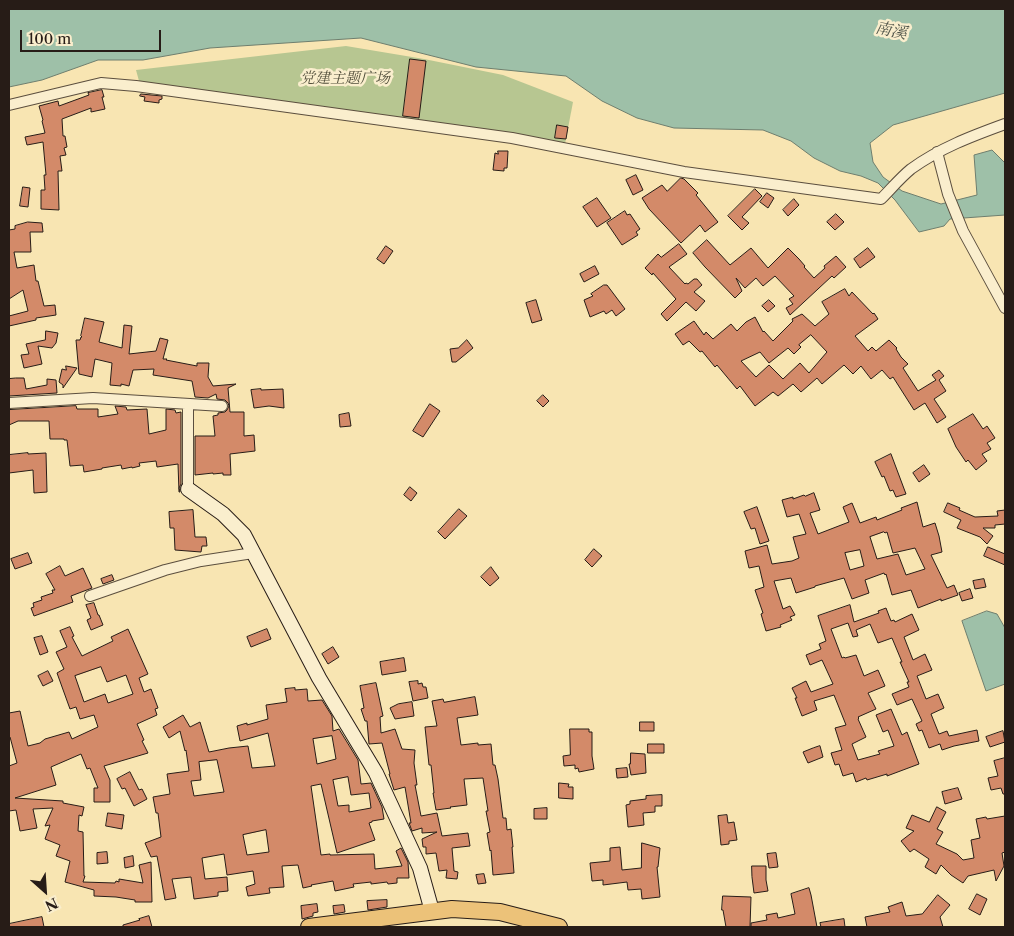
<!DOCTYPE html>
<meta charset="utf-8">
<style>
body{margin:0}
#map{position:relative;width:1014px;height:936px;overflow:hidden;background:#f8e5b2;font-family:"Libre Caslon Text",serif}
canvas{display:block}
.frame{position:absolute;inset:0;border:10px solid #271c17;pointer-events:none}
.north{position:absolute;left:20px;top:866px;width:50px;height:50px;-webkit-text-stroke:4px #faeecd;paint-order:stroke;rotate:154deg;font-size:14px;font-weight:700;line-height:20px;text-align:center;color:#271c17}
.north::after{content:'';display:block;margin:auto;width:18px;height:22px;background:#271c17;clip-path:polygon(50% 0,100% 100%,50% 72%,0 100%)}
.scale{position:absolute;left:20px;top:30px;width:141px;height:22px;box-sizing:border-box;border:2px solid #271c17;border-top:0;padding-left:6px;font-size:15px;line-height:18px;white-space:nowrap;color:#271c17;-webkit-text-stroke:4px #faeecd;paint-order:stroke}
</style>
<div id="map">
<canvas width="1014" height="936"></canvas>
<div class="frame"></div>
<div class="north">N</div>
<div class="scale">100 m</div>
</div>
<script>
const context = document.querySelector('canvas').getContext('2d');
context.lineJoin = 'round';
function paint(path, color) { context.fillStyle = color; context.fill(path, 'evenodd'); }
function trace(path, color, width, dash) { context.strokeStyle = color; context.lineWidth = width; context.lineCap = dash ? 'butt' : 'round'; context.setLineDash(dash || []); context.stroke(path); }
function write(font, color, halo, rows, align = 'center') {
  context.font = font + ' "Libre Caslon Text","Noto Serif SC",serif'; context.lineWidth = 5; context.setLineDash([]); context.textBaseline = 'middle'; context.strokeStyle = halo; context.fillStyle = color; for (const [text, x, y, turn = 0] of rows) {
    context.save(); context.translate(x, y); context.rotate((+turn || 0) * Math.PI / 180); context.textAlign = isNaN(turn) ? turn : align; if (halo) context.strokeText(text, 0, 0); context.fillText(text, 0, 0); context.restore();
  }
}
paint(new Path2D(`
 M346,46l78,13 79,16 70,27 -8,42 -426,-63 -3,-11z`), '#b7c691');
const water = new Path2D(`
 M9,9h996v84l-112,32 -23,18 3,19 10,15 19,14 39,13 36,-9 -3,-40 18,-5 13,13v52l-55,4 -6,7 -25,6 -24,-32 -17,-17 -17,-7 -21,-5 -26,-13 -23,-17 -28,-11 -89,-2 -37,-10 -35,-17 -36,-25 -90,-9 -115,-29 -151,10 -67,12h-45l-56,20 -33,7z
 M987,611l10,3 8,14v56l-19,7 -24,-70z`);
paint(water, '#9ec0a8');
trace(water, '#6e7e6e', 1);
const building = new Path2D(`
 M410,59l16,2 -7,57 -16,-2z
 M102,90l2,7h-2l3,12 -14,3v-4l-29,11 1,17h2l2,11 -3,1 2,7 -6,1 2,15h-4l1,39 -18,-1v-19h4l-1,-15h2l-3,-33 -16,3 -2,-8 20,-4 -3,-12 1,-1 -4,-14 19,-5 1,5 30,-11 -1,-2z
 M141,94l21,2v3l-3,1v3l-15,-2 1,-4 -5,-1z
 M557,125l11,2 -2,12 -11,-1z
 M498,151h10l-1,17h-3v3l-11,-1 2,-17 3,1z
 M636,175l7,15 -10,5 -7,-15z
 M681,178l3,1 14,14 -2,2 22,27 -13,10 -5,-7 -19,18 -32,-34 -7,-11 20,-13 5,6z
 M23,187l7,1 -2,19 -8,-1z
 M755,189l7,7 -20,21 7,6 -7,7 -14,-14z
 M767,193l7,5 -6,10 -8,-6z
 M597,198l14,20 -14,9 -14,-20z
 M794,199l5,6 -11,11 -5,-6z
 M625,211l2,4 3,-1 10,15 -4,3 2,3 -16,10 -15,-22z
 M836,214l8,8 -9,8 -8,-8z
 M28,222l14,1 1,9h-13l1,20h-17l3,16 17,-3 2,16h2l6,25 11,-1 1,10 -20,3v2l-27,6v-10l19,-5 -5,-21 -14,9v-69l6,-1v-3z
 M707,240l23,25 21,-17 17,20 20,-20 11,11 6,7 -1,1 10,11 11,-10 -1,-2 12,-10 10,11 -12,11 -2,-2 -42,39 -4,-7 7,-4 -4,-5 5,-3 -19,-20 -12,10 -7,-8 -11,10 -9,-10 6,13 -7,7 -30,-31 -12,-14z
 M679,244l8,10 -18,13 16,17 1,-1 2,1 6,-5h3l5,6 -8,7 11,9 -9,10 -10,-9 -19,19 -6,-7 15,-15 -23,-26 -1,2 -7,-7 13,-14 3,3z
 M386,246l7,5 -9,13 -7,-5z
 M868,248l7,9 -15,11 -6,-9z
 M595,266l4,8 -15,8 -4,-8z
 M604,285h3l18,24 -9,7 -4,-6 -6,4 -2,-3 -14,6 -6,-17 9,-4 -2,-2z
 M845,289l4,7 3,-4 21,22 1,-1 4,6 -23,17 13,15 4,-4 4,4 13,-11 8,8 -1,1 5,8 7,7 -5,4 15,23 18,-11 -4,-5 7,-5 5,6 -5,4 7,11 -12,8 12,18 -9,6 -12,-20 -11,7 -21,-33 -3,2 -8,-9 -11,9 -10,-13 -8,8 -9,-9 -22,19 -5,-6 -16,14 -8,-8 -15,12 -5,-4 -18,14 -15,-20 -3,3 -20,-24 -2,2 -13,-16 -2,1 -11,-11 -6,4 -8,-11 19,-13 10,14 2,-3 7,7 18,-15 6,7 9,-9 9,-5 8,15 1,-1 9,10 20,-20 -1,-2 10,-5 13,12 14,-12 -7,-12zM811,335l16,17 -18,21 -9,-10 -17,16 -14,-14 -13,12 -15,-16 19,-9 9,11 19,-15 6,6 7,-7 -2,-2z
 M536,300l6,20 -10,3 -6,-20z
 M769,300l6,6 -7,6 -6,-6z
 M85,318l19,4 -5,20 23,6 2,-23 8,1 -3,28 27,-3 4,-13 8,2 -5,19h4l-1,1 31,6v-3h12l-1,14 5,9 23,-2 -8,4 2,24h14v24l10,-1 1,16 -25,3 1,21h-8v-2l-10,1v-1l-18,2v-39h20l-2,-20 5,-1v-2l7,-1 2,-2 2,-4 -1,-3 -3,-3 -8,-1 -1,-5 -8,4 -13,-1 -3,-16 -39,-6 1,-6 -21,1 -4,16 -8,-2v2l-11,-1 2,-22 -17,-4 -3,18 -13,-3 -3,-34h4l1,-3h1l-1,-1z
 M46,331l12,2 -2,10 -4,5 -14,-2 4,18 -18,4 -3,-13 8,-1 -3,-10 19,-4z
 M467,340l6,8 -17,14h-4l-2,-13 8,-1z
 M66,366l11,2 -14,20v-3l-4,-3 3,-13 4,1z
 M16,378h8l2,11 21,-4v-6l9,1 1,13 -48,3v-17z
 M261,389v1l22,-1 1,19 -15,-2 -15,2 -3,-18z
 M543,395l6,6 -6,6 -6,-6z
 M430,404l10,7 -17,26 -10,-6z
 M76,406l1,3h21v8l20,-3 -3,-8 11,1 1,3 20,-1 2,25 17,-4v-21l9,1 1,3 5,-1v72l-2,4 1,4h-1l-1,-28 -21,3 -1,-6 -17,2 1,3 -8,2v-1l-10,2 -1,-4 -19,3v1l-18,3 -1,-7 -13,1 -3,-26h-3v-1h-14l-1,-18h-31l-9,4v-15z
 M349,413l2,13 -11,1 -1,-12z
 M973,414l10,15 4,-3 8,12 -8,5 4,6 -9,5 5,7 -11,9 -8,-10 -2,2 -10,-15 -8,-18z
 M28,453v1l18,-1 1,39 -13,1 -1,-23 -24,3v-18z
 M891,454l15,40 -10,3 -3,-7 -3,1 -6,-15 -2,1 -7,-15z
 M924,465l6,9 -11,8 -6,-9z
 M410,487l7,6 -6,8 -7,-6z
 M814,493l6,17 -10,3 8,21 31,-12 -6,-15 9,-4 8,20 16,-6 1,3 25,-10 -1,-2 16,-6 6,25 12,-4 4,13 3,16 -11,3 16,33 7,-3 4,10 -17,6v-2l-23,9 -7,-18 -19,5 -6,-21 -1,1 -1,-2 -19,7 4,13 -17,6 -8,-21 -29,8v1l-19,6 -5,-15 -17,3 9,28 7,-3 5,9 -5,2 2,3 -12,5 1,2 -15,4 -5,-17 2,-1 -8,-23 9,-3 -5,-21 -10,2 -4,-17 22,-6 5,19 20,-3 7,-3 -6,-21 13,-3 -7,-20 -12,3 -5,-17 11,-3v2l11,-4 1,1zM884,532l1,1 2,-1 6,21 22,-5 10,21 -19,6 -8,-21 -21,5 -7,-22zM860,550l4,16 -14,4 -5,-17z
 M948,503l12,5 -1,2 16,7 23,-1 -1,-5 8,-1v14l-10,1v3h-12l10,8 -6,8 -7,-7 -23,-9 4,-8 -17,-8z
 M757,507l12,34 -9,3 -5,-16 -4,1 -7,-17z
 M459,509l8,7 -22,23 -7,-7z
 M193,510l2,27h11l1,9h-5l-1,6 -26,-2 -1,-22h-4l-1,-16z
 M988,547l17,7v11l-21,-9z
 M594,549l8,7 -10,11 -7,-7z
 M28,553l4,10 -17,6 -4,-10z
 M60,566l5,10 18,-8 9,20 -21,8 2,6 -39,14 -3,-8 3,-1 -1,-4 9,-3 -1,-3 12,-4 -1,-3h3l-9,-16z
 M491,567l8,11 -9,8 -9,-9z
 M112,575l2,5 -11,4 -2,-5z
 M984,579l2,8 -11,2 -2,-8z
 M970,589l3,9 -11,3 -3,-8z
 M94,603l4,12h1l4,10 -12,5 -4,-10 4,-2 -5,-13z
 M850,605l4,17 25,-9 -1,-2 8,-3 5,13 3,-1 1,2 17,-8 7,16 -15,7 9,23 12,-6 7,16 -15,6 9,23 12,-5 6,14 -13,6 8,20 8,-3 2,5 28,-6 2,11 -25,5 -12,4 -2,-6 -11,4 -7,-18 -3,1 -3,-7 6,-3 -10,-22 -15,6 -5,-11 17,-7 -2,-5h2l-9,-20h2l-10,-24 -14,5 -8,-19 -14,6 2,6 -5,1 -5,-14 -17,6 11,29 2,-1 1,1 11,-3 8,21 14,-6 7,16 -17,7 8,16 -18,8 1,1 -1,1 8,18 -14,7 6,16 22,-6 -2,-3 16,-5 -6,-16 -5,2 -7,-17 15,-6 11,26 5,-3 12,32 -32,12v-2l-20,6 -1,-2 -10,4 -3,-9 -10,3 -4,-12 -4,1 -4,-12 11,-3 -7,-22 11,-3 -12,-30 -20,6 3,9 -15,6 -7,-18h2l-5,-10 14,-7 5,11 22,-8 -11,-24 -12,5 -4,-10 15,-6 -2,-5 7,-3 -8,-25z
 M70,627l4,9 -2,1 10,19 31,-15 -2,-4 17,-8 20,45 -9,4 5,14 7,-3 7,19 -3,1 2,6 -20,9 7,16 -2,1 6,12 -44,13 6,14v22h-16v-14h4l-8,-20 -3,1 -6,-15 -30,13 5,18 -41,13 48,3v2l21,4 -2,9 -3,-1 -1,16 5,1 1,44h1l-2,6 32,1 1,-2 3,1v-3l24,4 -4,-18 12,-3 1,40h-17v-2l-19,-3 -22,-1v-6l-29,-8 5,-21 -14,-5 4,-11 -15,-6 5,-14 -5,1 8,-18 -20,1 4,19 -17,3 -4,-21 -7,1v-45l8,-3 -7,-26h-1v-24l11,-2 8,35 12,-3 5,-4 24,-7 3,7 26,-12 -4,-12 -14,4 -4,-12 -6,2 -13,-36 7,-4 -8,-17 11,-5 -7,-16zM101,667l6,15 19,-7 7,19 -25,9 -3,-9 -21,8 -9,-26z
 M267,629l4,10 -20,8 -4,-10z
 M42,636l6,16 -8,3 -6,-17z
 M333,647l6,10 -11,7 -6,-10z
 M404,658l2,13 -24,4 -2,-13z
 M48,671l5,10 -10,5 -5,-10z
 M418,681v3l4,-1 1,4h3l2,11 -15,3 -4,-19z
 M376,683l7,33 -3,1 1,16 14,-4 7,20 13,1 -1,13 3,22h-2l6,31 16,-3 5,23 26,-3 2,13 -18,2 2,23 4,1 -1,7 -11,-1 1,-8 -8,1 -3,-18 -10,1v-7h-3l-1,-8 15,-7 -15,1v-5l-10,3 -3,-8h2l-6,-36 -11,3 -5,-16h1l-8,-31 -13,1 -2,-23h-2l-4,-12 3,-1 -4,-22z
 M295,688v2l12,-1 1,12 14,-1 10,16 1,15 6,-2 19,31 3,24 10,-1 11,24 2,12 -12,2v1l-3,1 6,17 -38,13 -16,-69 -10,2 10,69 9,-1v1l44,-1 1,15 27,-3 -6,-15 5,-3 7,14 1,16h-12v5l-9,1 -1,-2 -16,2v-2l-18,2 1,3 -19,4 -2,-10 -22,4 1,1 -9,2 -5,-23 -16,1 2,21 -15,1 1,5 -22,3 -2,-9 9,-3 -2,-13 -26,4 -3,-21 -22,4 3,21 22,-2 1,14 -10,1v4l-24,3 -3,-22 -19,2 4,19 -11,2 -8,-44 -6,1 -6,-14 16,-6 -3,-24h-2l-3,-16 17,-3 -3,-20 22,-3 -3,-21 -1,1 -5,-20 -11,7 -6,-11 20,-12 7,12 10,-5 9,30 20,-4 19,-2 4,22 23,-2 -7,-33 -28,8 -3,-15 10,-3v2l21,-6 -2,-14 21,-3 -2,-13zM332,736l4,23 -19,5 -4,-25zM217,760l7,32 -30,4 -3,-15 10,-1 -2,-18zM348,777l3,18 18,-2 2,15 -22,4v-7l-11,1 -5,-26zM266,830l3,22 -22,3 -4,-20z
 M475,697l3,18 -21,3 4,27 17,-2v2l13,-1 2,21h2l3,14 5,39h3l1,12 4,-1 2,18h-1l2,26 -21,2 -2,-25 -1,1 -3,-18 3,-1 -4,-21h2l-5,-33 -19,1 3,26 -17,2 1,1 -15,2 -3,-17h1l-3,-28h-2l-4,-38 12,-1 -5,-25 11,-2 1,3z
 M412,702l2,14 -19,3 -5,-11 8,-4z
 M640,722h14v9h-14z
 M570,729h19v3h3v24l2,13 -15,3 -1,-4 -3,1v-4l-11,1 -1,-10 7,-1z
 M1003,731l2,11 -15,5 -4,-10z
 M648,744h16v9h-16z
 M820,746l3,11 -15,6 -5,-11 10,-4z
 M631,753l14,1 1,19 -15,2 -2,-11h1z
 M1005,758v36h-2l-2,-6 -10,2 -3,-12 10,-2 -4,-15z
 M627,768l1,9 -11,1 -1,-9z
 M130,772l9,18 3,-1 5,10 -13,7 -9,-18 -3,1 -5,-10z
 M559,783l10,1 -1,3h5v12l-14,-1z
 M958,788l4,11 -17,5 -3,-12z
 M662,795v11h-7v6l-12,1 1,12 -16,2 -2,-22 4,-1v-3l16,-2v-3z
 M937,807l9,5 -9,17 6,3 -7,12 21,10 6,6 11,-2 -3,-18 9,-2 -4,-19 10,-2 1,2 18,-3v36l-3,1 2,13 -8,15 -2,-11 -26,6 -5,7 -12,-8 -10,-10 -5,9 -11,-7 4,-8 -15,-10 -4,3 -9,-11 13,-10 -8,-3 6,-13 17,7z
 M547,808v11h-13v-10z
 M108,813l16,2 -2,14 -16,-3z
 M727,815l1,8 6,-1 3,18 -8,1v3l-8,1 -3,-29z
 M642,843l18,5 -2,19h-1l3,30 -18,2 -1,-10 -13,1 -1,-8 -24,3v-5l-11,1 -2,-18 20,-2v-13l10,-1 2,23 19,-2z
 M107,852l1,11 -11,1v-11z
 M776,853l2,14 -9,1 -2,-14z
 M133,856l1,10 -9,2 -1,-10z
 M752,866h14v14l2,11 -14,2 -2,-16z
 M484,874l2,9 -8,1 -2,-9z
 M809,888l2,7 6,32h-66v-4l16,-3 -1,-5 11,-2 1,5 17,-4 -4,-20z
 M977,894l10,5 -7,16 -11,-6z
 M938,895l12,10 -10,12 3,10h-76l-2,-10 25,-5 -2,-5 14,-5 4,14 16,-2z
 M723,896l28,1 -1,30h-24l-3,-17h-1z
 M387,900v7l-19,3 -1,-9z
 M317,904l1,8 -5,1v3l-11,3 -1,-13z
 M344,905l1,7 -11,2 -1,-8z
 M149,916l3,11h-29v-2l17,-5 -1,-1z
 M42,917l2,10h-34l-1,-3z
 M844,919l1,8h-24l-1,-4z`);
paint(building, '#d38a69');
trace(building, '#271c17', 1);
const street = new Path2D(`
 M9,105l92,-22 35,3 376,52 172,34 197,27c10,-10 19,-21 30,-30 29,-21 61,-33 94,-45
 M937,152l11,42 15,37 42,77
 M9,403l84,-5 129,8
 M188,404v85
 M90,596l75,-26 36,-9 52,-8`);
const secondary = new Path2D(`
 M188,489l35,25 21,21 75,143 57,95 44,95 12,43`);
const primary = new Path2D(`
 M309,927l143,-18 48,3 59,15`);
trace(street, '#5b4e3e', 12);
trace(secondary, '#271c17', 16);
trace(primary, '#271c17', 18);
trace(street, '#faeecd', 10);
trace(secondary, '#faeecd', 14);
trace(primary, '#ecc279', 16);
write('italic 15px', '#524f3c', '#faeecd', [
 ["党建主题广场",345,79]
]);
write('italic 16px', '#51554a', '#faeecd', [
 ["南溪",891,31,12]
]);
</script>
